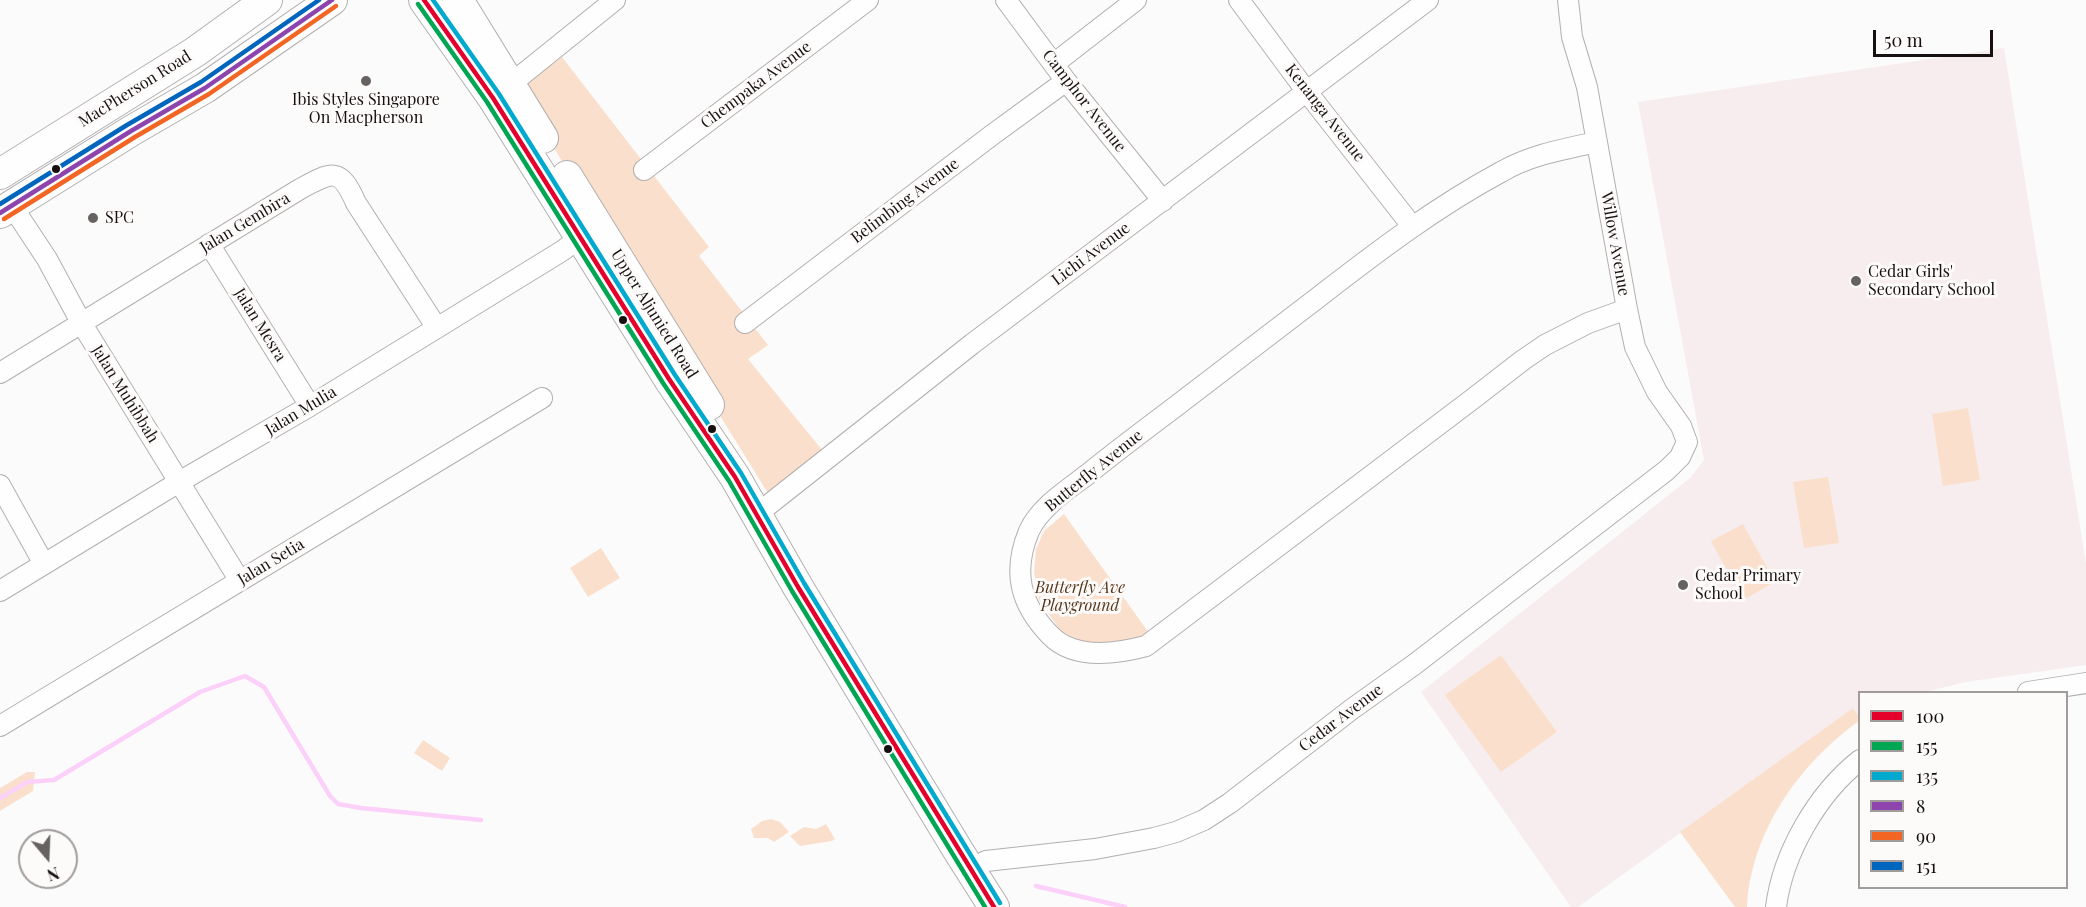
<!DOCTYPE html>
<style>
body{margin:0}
#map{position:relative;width:2086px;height:907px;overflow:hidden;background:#fcfbfb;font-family:"Playfair Display",serif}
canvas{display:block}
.legend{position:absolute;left:1858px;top:691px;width:210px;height:198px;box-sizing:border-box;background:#fdfafa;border:2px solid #a19c9c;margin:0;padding:8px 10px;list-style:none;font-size:18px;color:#161010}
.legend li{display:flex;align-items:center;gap:12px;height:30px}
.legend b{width:30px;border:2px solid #a19c9c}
.north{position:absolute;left:18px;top:829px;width:60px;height:60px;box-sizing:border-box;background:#fdfafa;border:2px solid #a19c9c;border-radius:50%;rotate:161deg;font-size:16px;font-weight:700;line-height:24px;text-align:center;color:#161010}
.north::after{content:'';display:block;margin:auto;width:21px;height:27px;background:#666262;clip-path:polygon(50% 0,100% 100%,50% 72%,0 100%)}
.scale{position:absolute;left:1873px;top:30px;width:120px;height:27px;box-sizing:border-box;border:3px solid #161010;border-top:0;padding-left:8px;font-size:18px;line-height:21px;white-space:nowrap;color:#161010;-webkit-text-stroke:4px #fdfafa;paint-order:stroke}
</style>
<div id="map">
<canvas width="2086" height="907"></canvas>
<ul class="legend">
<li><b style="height:8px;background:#e4002b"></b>100</li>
<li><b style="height:8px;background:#00a651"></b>155</li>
<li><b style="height:8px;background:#00a9ce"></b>135</li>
<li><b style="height:8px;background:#8e44ad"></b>8</li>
<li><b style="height:8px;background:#f26522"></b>90</li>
<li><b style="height:8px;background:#0065bd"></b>151</li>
</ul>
<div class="north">N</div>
<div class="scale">50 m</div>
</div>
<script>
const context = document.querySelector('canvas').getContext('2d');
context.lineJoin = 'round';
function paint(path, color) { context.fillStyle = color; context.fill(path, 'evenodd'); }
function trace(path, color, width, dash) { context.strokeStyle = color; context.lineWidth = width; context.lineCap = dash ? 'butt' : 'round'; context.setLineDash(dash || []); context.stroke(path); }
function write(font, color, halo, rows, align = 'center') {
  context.font = font + ' "Playfair Display",serif'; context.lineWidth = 6; context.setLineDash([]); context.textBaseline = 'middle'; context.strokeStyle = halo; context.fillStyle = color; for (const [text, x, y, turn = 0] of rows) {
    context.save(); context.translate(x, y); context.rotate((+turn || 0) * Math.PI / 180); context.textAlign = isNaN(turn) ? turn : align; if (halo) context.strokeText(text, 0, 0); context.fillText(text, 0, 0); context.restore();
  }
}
paint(new Path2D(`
 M2004,48l82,516v101l-120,17 -41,10h-65l-1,25 -6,-9 -275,199h-7l-150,-215 269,-214 14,-18 -66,-358z`), '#f7edee');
paint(new Path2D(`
 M562,57l147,190 -10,9 69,89 -20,14 79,97 -56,42 -253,-408z
 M1968,408l12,72 -37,6 -11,-72z
 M1828,477l11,66 -35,5 -11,-66z
 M1064,514l85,119 -21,11 -10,2 -37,-4 -21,-12 -21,-30 -5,-28 2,-23 8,-18z
 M1743,524l32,58 -32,18 -32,-59z
 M601,548l19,30 -32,19 -18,-29z
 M1501,655l56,77 -56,40 -56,-77z
 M1853,708l6,9v4c-60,43 -108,111 -112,186h-12l-55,-75z
 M423,740l27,18 -8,13 -28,-18z
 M27,772h8l-2,19 -33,20v-23z
 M771,819l9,3 9,10 -15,10 -6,-4h-14l-3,-9 11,-8z
 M826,824l9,15 -3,2 -32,5 -10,-10 14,-9 12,2z`), '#fae0cc');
trace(new Path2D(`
 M0,798l27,-16 27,-2 146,-88 45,-16 19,11 66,109 8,8 23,4 120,12
 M1036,886l89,21`), '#fbd1fa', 4.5);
const street = new Path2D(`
 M1006,0l60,81 97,120
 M1239,0l68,92 105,134
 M1055,63l81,-63
 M502,91l113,-91
 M1597,142c-33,7 -67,13 -96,30 -65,35 -123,79 -181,124 -49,38 -99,76 -149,114 -28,21 -56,42 -83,64 -21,16 -48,33 -59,57 -17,41 -9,73 21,104 24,25 66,19 96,11l324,-245 53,-41 22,-15 43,-22 39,-14
 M644,170l224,-170
 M12,206l35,53 35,65 158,257
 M209,244l101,162
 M745,323l247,-188 74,-54
 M0,373l300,-184c33,-18 40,-22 56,14l81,125
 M0,485l44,79
 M757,514l215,-170 456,-344
 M0,591l179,-109 131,-76 252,-155 27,-20
 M2028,692l58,-9
 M0,726l542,-328
 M971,869l15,-8 109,-12 59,-11 22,-6 28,-12 26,-17 122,-94 63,-45 252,-194 13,-13 7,-15 -6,-16 -24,-34 -22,-45 -8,-38 -40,-222 -15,-50 -4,-37
 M1776,907c7,-54 41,-113 84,-147`);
const primary = new Path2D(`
 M424,0l69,98 176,281 66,98 63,110 161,265 35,55
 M458,0l85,138
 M0,174l195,-122 72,-52
 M567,176l142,229
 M0,213l131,-82 74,-43 127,-88`);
trace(street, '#b2afaf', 22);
trace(primary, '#b2afaf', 32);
trace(street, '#fffefe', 20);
trace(primary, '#fffefe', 30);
trace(new Path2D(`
 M424,0l69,98 176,281 66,98 63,110 196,320`), '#e4002b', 4.5);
trace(new Path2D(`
 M418,4l69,98 176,281 66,98 63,110 193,316`), '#00a651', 4.5);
trace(new Path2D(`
 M433,0l66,94 176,281 66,98 63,110 196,320`), '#00a9ce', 4.5);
trace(new Path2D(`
 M0,213l131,-82 74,-43 127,-88`), '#8e44ad', 4.5);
trace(new Path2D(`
 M4,219l131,-82 74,-43 127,-88`), '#f26522', 4.5);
trace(new Path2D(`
 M0,204l127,-79 74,-43 118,-82`), '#0065bd', 4.5);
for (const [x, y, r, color] of [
 [366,81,6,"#666262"],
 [56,169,5,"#161010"],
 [93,218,6,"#666262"],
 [1856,281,6,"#666262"],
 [623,320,5,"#161010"],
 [712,429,5,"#161010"],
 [1683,585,6,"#666262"],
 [888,749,5,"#161010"]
]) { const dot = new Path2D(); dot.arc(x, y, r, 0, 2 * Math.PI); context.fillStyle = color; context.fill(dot); trace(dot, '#fdfafa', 2); }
write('16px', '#161010', '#fdfafa', [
 ["Chempaka Avenue",756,85,-37],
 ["MacPherson Road",135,89,-32],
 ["Camphor Avenue",1084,101,52],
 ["Kenanga Avenue",1325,113,52],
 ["Belimbing Avenue",905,201,-37],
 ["Jalan Gembira",245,223,-31],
 ["Willow Avenue",1615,244,80],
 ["Lichi Avenue",1091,254,-37],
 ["Upper Aljunied Road",654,314,58],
 ["Jalan Mesra",260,325,58],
 ["Jalan Muhibbah",125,394,58],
 ["Jalan Mulia",301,411,-31],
 ["Butterfly Avenue",1094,471,-39],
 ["Jalan Setia",271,562,-31],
 ["Cedar Avenue",1341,718,-37]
]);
write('16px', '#161010', '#fdfafa', [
 ["Ibis Styles Singapore",366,100,"center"],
 ["On Macpherson",366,118,"center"],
 ["SPC",105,218],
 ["Cedar Girls'",1868,272],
 ["Secondary School",1868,290],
 ["Cedar Primary",1695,576],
 ["School",1695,594]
], 'left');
write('italic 16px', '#563619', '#fdfafa', [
 ["Butterfly Ave",1080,588],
 ["Playground",1080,606]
]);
</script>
